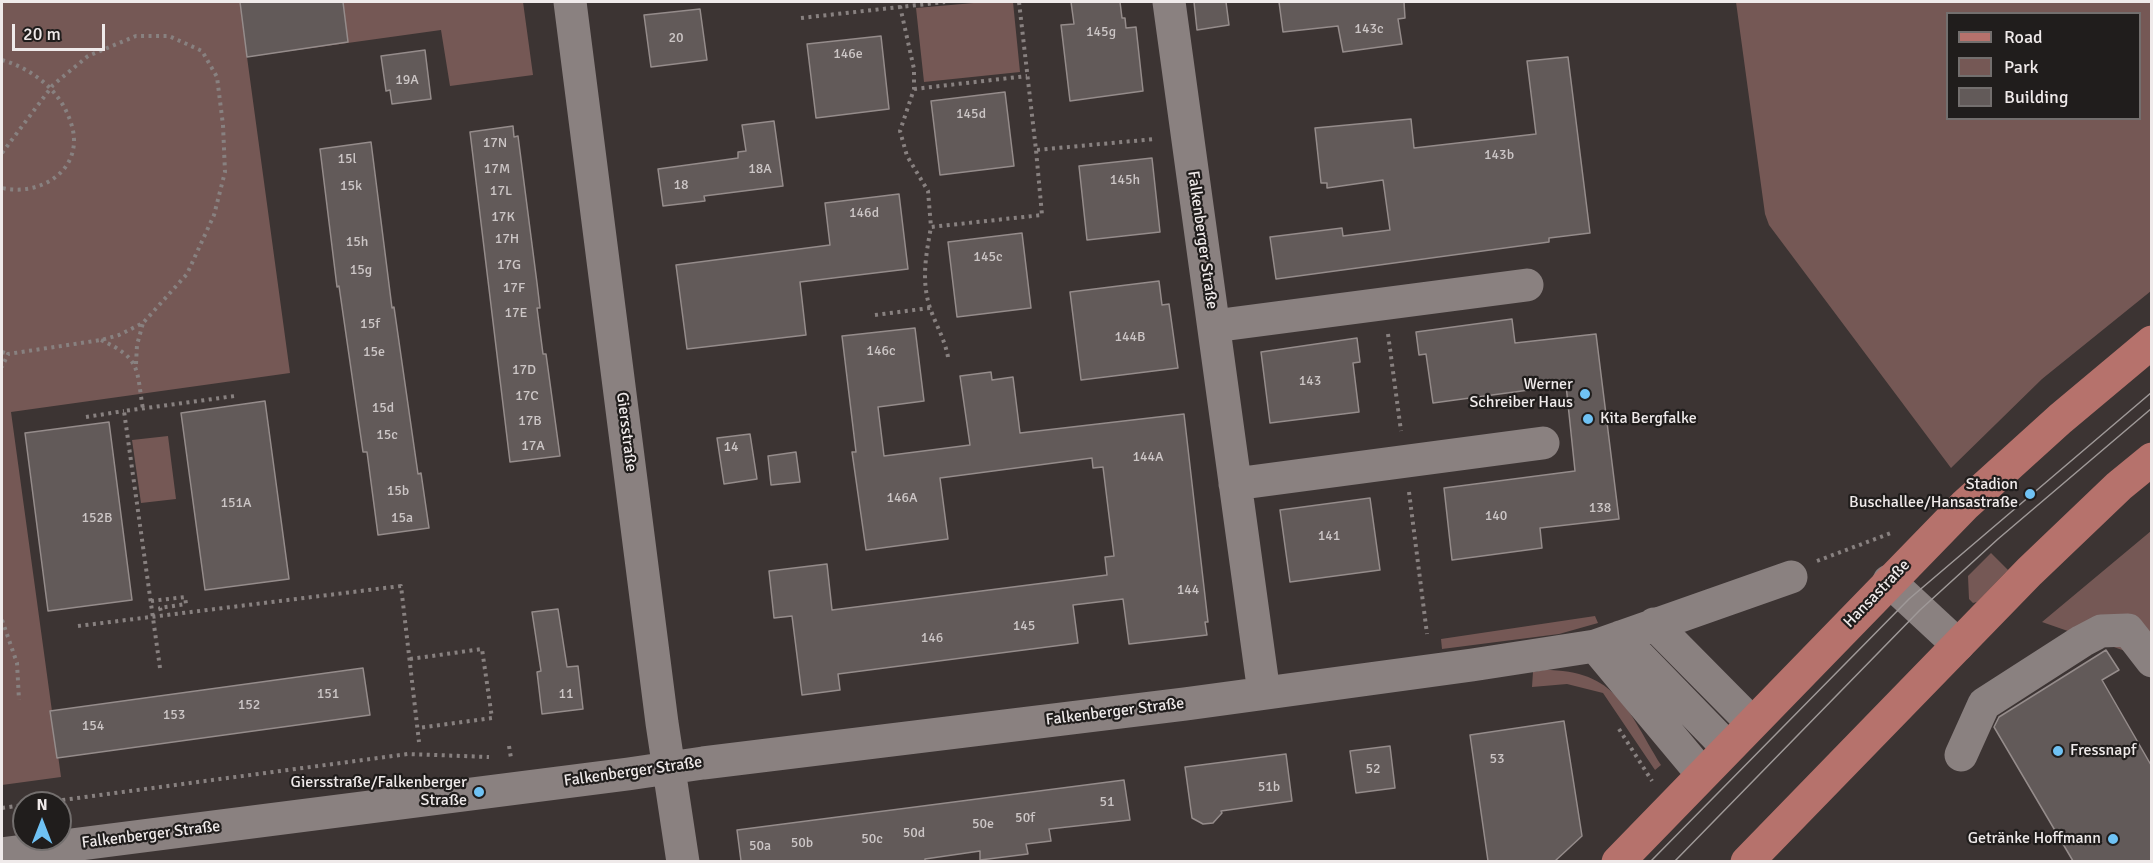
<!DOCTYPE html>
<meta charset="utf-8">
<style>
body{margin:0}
#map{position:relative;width:2153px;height:863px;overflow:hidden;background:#3c3433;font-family:Signika,sans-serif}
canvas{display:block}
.frame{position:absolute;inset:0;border:3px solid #efeaea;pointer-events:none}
.legend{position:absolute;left:1946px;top:12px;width:195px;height:108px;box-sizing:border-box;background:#201d1c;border:2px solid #736f6e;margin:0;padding:8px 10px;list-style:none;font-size:18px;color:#efeaea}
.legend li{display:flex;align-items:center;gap:12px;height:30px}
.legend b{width:30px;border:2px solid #736f6e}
.north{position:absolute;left:12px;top:791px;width:60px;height:60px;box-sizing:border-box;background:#201d1c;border:2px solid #736f6e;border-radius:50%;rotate:0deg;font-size:16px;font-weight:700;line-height:24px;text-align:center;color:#efeaea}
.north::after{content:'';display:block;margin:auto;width:21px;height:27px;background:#6fc2f4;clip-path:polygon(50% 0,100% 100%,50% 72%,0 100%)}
.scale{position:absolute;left:12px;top:24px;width:93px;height:27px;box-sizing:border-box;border:3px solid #efeaea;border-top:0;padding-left:8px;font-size:18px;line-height:21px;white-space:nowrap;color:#efeaea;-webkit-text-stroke:4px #201d1c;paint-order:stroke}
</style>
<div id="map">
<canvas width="2153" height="863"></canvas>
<div class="frame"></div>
<ul class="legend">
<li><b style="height:8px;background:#b6726c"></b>Road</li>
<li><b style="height:16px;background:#755855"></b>Park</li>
<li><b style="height:16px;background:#625a59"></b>Building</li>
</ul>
<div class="north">N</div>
<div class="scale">20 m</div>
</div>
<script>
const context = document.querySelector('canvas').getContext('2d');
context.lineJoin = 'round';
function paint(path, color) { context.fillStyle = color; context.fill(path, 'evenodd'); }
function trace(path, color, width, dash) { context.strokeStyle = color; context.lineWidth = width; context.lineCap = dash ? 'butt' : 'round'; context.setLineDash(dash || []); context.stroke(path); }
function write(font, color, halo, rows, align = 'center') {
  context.font = font + ' Signika,sans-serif'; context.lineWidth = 4.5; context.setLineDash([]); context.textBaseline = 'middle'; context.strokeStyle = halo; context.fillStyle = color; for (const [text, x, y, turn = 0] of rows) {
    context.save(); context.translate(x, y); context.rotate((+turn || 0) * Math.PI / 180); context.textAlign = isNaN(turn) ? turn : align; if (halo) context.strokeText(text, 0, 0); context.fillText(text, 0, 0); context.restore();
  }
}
paint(new Path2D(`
 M2,2h521l10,73 -83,11 -9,-56 -194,27 43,316 -279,39 50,365 -59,8z
 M985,2h28l7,70 -96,10 -8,-74z
 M1736,2h415v289l-109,88 -91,89 -182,-243 -4,-11zM1948,14h192v104h-192z
 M168,436l8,63 -35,4 -9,-63z
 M2151,531v129l-109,-38z
 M1991,553l17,17 -31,32 -4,1 -4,-4 -1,-23z
 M1595,616l3,7 -39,11 -117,15 -1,-10z
 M1544,670c73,0 83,40 117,95l-6,5 -52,-77 -36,-9 -35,3 1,-15z`), '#755855');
const building = new Path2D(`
 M240,2h103l5,40 -101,15z
 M1071,2h49l2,16h3l1,10 10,-1 7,64 -73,10 -9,-76 13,-1z
 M1194,2h32l3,23 -32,5z
 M1279,2h125l1,16 -7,1 4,25 -59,8 -5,-26 -55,6z
 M700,9l7,51 -56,7 -7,-52z
 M881,36l8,73 -73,9 -9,-74z
 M425,50l6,49 -39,5 -2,-14 -4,1 -5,-35z
 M1568,57l22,176 -41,5v4l-273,37 -6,-42 72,-9 1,8 47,-6 -7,-50 -56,8v-5h-6l-6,-55 96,-9 3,29 122,-14 -9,-73z
 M1005,92l9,74 -74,9 -9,-74z
 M774,121l9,65 -79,10 1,5 -42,5 -5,-37 80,-11v-6l8,-1 -4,-26z
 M513,126l1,11 4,-1 19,147 3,25h-3l6,46h3l14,102 -50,6 -40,-330z
 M371,142l21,166 2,-1 24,167 3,-1 8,55 -51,7 -11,-83h-4l-24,-166 -2,1 -17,-138z
 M1152,158l8,74 -73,8 -8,-74z
 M899,194l9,75 -108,13 6,53 -119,14 -11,-84 154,-20 -5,-42z
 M1022,233l9,75 -74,9 -9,-75z
 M1159,281l3,24 7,-1 9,64 -97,12 -11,-88z
 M1512,319l3,24 81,-9 23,185 -79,9 2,20 -90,12 -8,-72 131,-17 -9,-86 -133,18 -7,-49 -7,1 -3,-23z
 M915,328l9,73 -46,6 6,49 86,-11 -10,-69 31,-4 1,8 21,-3 7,56 164,-19 24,208h-3l2,13 -78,9 -6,-45 -50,6 5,38 -240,31 2,16 -38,5 -10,-79 -18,2 -5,-47 58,-7 5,46 275,-35 -2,-18 9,-1 -11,-89 -10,1 -1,-10 -152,20 8,61 -82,11 -14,-98h4l-14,-116z
 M1357,338l3,24 -7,1 6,49 -89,11 -9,-71z
 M265,401l24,178 -84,11 -24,-177z
 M109,422l23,178 -84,11 -23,-178z
 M750,434l7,45 -33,5 -7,-46z
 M796,452l4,30 -29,3 -3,-29z
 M1370,498l10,72 -90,12 -10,-72z
 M558,609l9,58 11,-1 5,43 -41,5 -5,-42 4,-1 -9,-59z
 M2106,650l13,20 -17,10 49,85v96h-78l-79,-134 5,-10z
 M363,668l7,47 -313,43 -7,-47z
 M1564,721l18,115 -27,25h-67l-18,-126z
 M1390,746l5,42 -39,5 -6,-42z
 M1286,754l6,47 -71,10 1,2 -9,10 -10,1 -11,-6 -7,-51z
 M1124,780l6,40 -81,9 2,12 -25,3 2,10 -48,6v-9l-55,8v2h-184l-4,-31z`);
paint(building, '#625a59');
trace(building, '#958c8b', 1.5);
trace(new Path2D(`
 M1019,2l17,148 119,-11
 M900,6l14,63v20l-14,42 7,25 21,35 3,36
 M801,18l144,-16
 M2,60c31,9 59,31 69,63 15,45 -29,74 -69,65
 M914,89l113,-13
 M2,153l51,-68 35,-29 48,-20h33l33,15 15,26 6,48 2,47 -11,43 -27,59 -44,49 -24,12 -18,5 -93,14 -6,13
 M875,315l55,-7
 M1388,334l13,97
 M101,340c41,19 35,29 42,69
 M2,352l6,2
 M948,357c-3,-17 -12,-32 -18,-49 -9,-28 -4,-53 1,-81l111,-12 -6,-65
 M136,364l1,-19 6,-22
 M86,417l38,-6
 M1409,492l18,142
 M1817,561l74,-28
 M151,601l34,-4 1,7 -26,4 2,7
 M2,620l15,43 2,37
 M78,626l323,-40 18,156
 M410,659l72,-10 10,69 -74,10
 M160,668l-36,-257 111,-15
 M1619,729l33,52
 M509,746l2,12
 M40,803l368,-49 81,3
 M2,808l22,-3`), '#888180', 4, [3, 4.5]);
trace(new Path2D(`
 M570,2l92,721 21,139
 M1169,2l95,691
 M1214,326l313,-41
 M1235,484l308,-41
 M1889,581l69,64
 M1654,624l98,99
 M1620,637l107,110
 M1595,646l107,128
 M1961,755l23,-51 98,-63 19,-10 27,-1 24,31
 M2,854l626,-80 75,-11 482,-59 287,-39 123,-19 196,-69`), '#8a8180', 33);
trace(new Path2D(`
 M1618,862l347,-357 95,-86 92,-77
 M1747,862l282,-290 90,-86 33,-27`), '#b6726c', 33);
trace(new Path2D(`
 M1650,862l259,-263 243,-207
 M1674,862l246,-252 78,-71 154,-131`), '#9f9998', 1.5);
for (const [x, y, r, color] of [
 [1585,394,6,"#6fc2f4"],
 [1588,419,6,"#6fc2f4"],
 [2030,494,6,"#6fc2f4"],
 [2058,751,6,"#6fc2f4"],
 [479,792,6,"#6fc2f4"],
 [2113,839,6,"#6fc2f4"]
]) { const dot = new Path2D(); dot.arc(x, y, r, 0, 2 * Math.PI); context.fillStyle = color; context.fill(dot); trace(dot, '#201d1c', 2); }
write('14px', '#ccc6c6', null, [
 ["143c",1369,29],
 ["145g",1101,32],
 ["20",676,38],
 ["146e",848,54],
 ["19A",407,80],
 ["145d",971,114],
 ["17N",495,143],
 ["143b",1499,155],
 ["15l",347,159],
 ["17M",497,169],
 ["18A",760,169],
 ["145h",1125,180],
 ["18",681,185],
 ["15k",351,186],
 ["17L",501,191],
 ["146d",864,213],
 ["17K",503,217],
 ["17H",507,239],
 ["15h",357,242],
 ["145c",988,257],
 ["17G",509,265],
 ["15g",361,270],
 ["17F",514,288],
 ["17E",516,313],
 ["15f",370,324],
 ["144B",1130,337],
 ["146c",881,351],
 ["15e",374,352],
 ["17D",524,370],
 ["143",1310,381],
 ["17C",527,396],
 ["15d",383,408],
 ["17B",530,421],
 ["15c",387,435],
 ["17A",533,446],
 ["14",731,447],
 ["144A",1148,457],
 ["15b",398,491],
 ["146A",902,498],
 ["151A",236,503],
 ["138",1600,508],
 ["140",1496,516],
 ["152B",97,518],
 ["15a",402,518],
 ["141",1329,536],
 ["144",1188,590],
 ["145",1024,626],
 ["146",932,638],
 ["151",328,694],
 ["11",566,694],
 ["152",249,705],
 ["153",174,715],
 ["154",93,726],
 ["53",1497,759],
 ["52",1373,769],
 ["51b",1269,787],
 ["51",1107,802],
 ["50f",1025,818],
 ["50e",983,824],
 ["50d",914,833],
 ["50c",872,839],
 ["50b",802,843],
 ["50a",760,846]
]);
write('16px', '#efeaea', '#201d1c', [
 ["Falkenberger Straße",1202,240,82],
 ["Giersstraße",626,432,83],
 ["Hansastraße",1877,594,-46],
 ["Falkenberger Straße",1115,712,-7],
 ["Falkenberger Straße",633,772,-8],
 ["Falkenberger Straße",151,835,-7]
]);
write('16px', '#efeaea', '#201d1c', [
 ["Werner",1573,385],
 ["Schreiber Haus",1573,403],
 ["Kita Bergfalke",1600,419,"left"],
 ["Stadion",2018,485],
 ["Buschallee/Hansastraße",2018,503],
 ["Fressnapf",2070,751,"left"],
 ["Giersstraße/Falkenberger",467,783],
 ["Straße",467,801],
 ["Getränke Hoffmann",2101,839]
], 'right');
</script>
